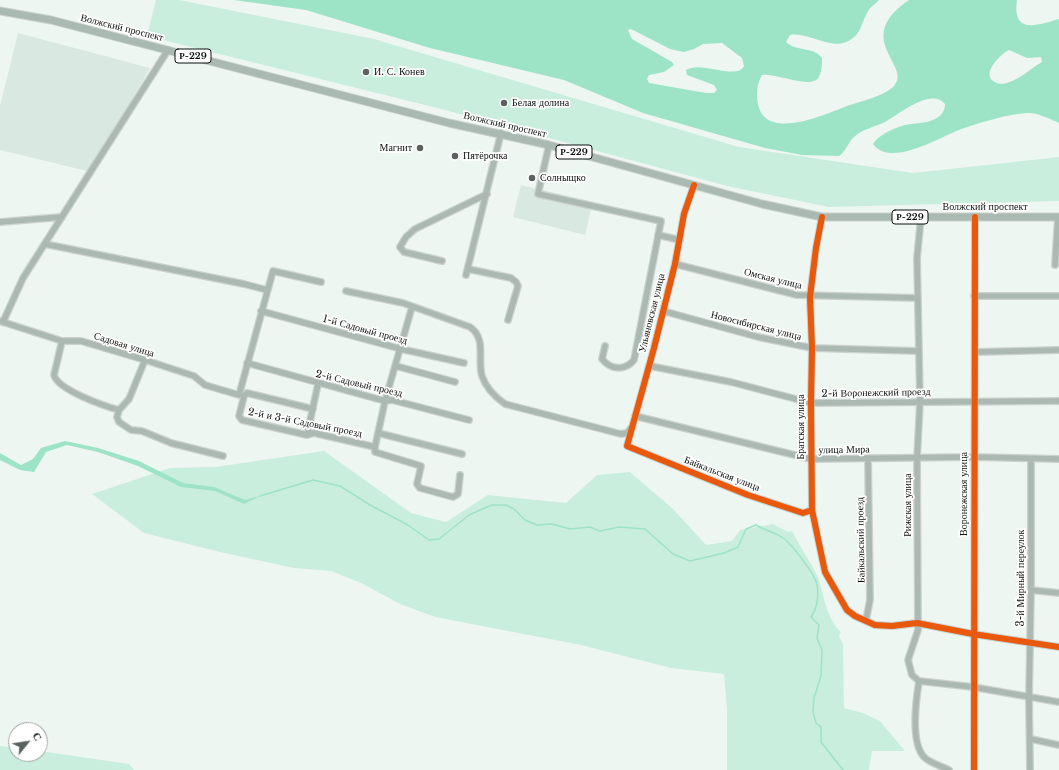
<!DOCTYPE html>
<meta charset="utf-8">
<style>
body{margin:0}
#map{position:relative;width:1059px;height:770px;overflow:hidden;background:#eef6f2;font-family:"Libre Baskerville",serif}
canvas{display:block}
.north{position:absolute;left:8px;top:722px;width:40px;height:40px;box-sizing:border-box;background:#fff;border:1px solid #9ea09f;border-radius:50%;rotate:60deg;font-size:11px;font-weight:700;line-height:16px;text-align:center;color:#0c110e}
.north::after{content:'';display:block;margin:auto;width:14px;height:18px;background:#5b615e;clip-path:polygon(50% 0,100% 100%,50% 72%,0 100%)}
</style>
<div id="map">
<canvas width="1059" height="770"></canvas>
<div class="north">С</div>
</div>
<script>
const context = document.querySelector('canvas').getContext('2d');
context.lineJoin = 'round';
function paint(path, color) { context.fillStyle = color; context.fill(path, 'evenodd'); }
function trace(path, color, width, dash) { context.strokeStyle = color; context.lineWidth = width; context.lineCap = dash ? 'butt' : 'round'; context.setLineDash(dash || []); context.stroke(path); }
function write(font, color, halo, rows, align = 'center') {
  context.font = font + ' "Libre Baskerville",serif'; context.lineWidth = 3.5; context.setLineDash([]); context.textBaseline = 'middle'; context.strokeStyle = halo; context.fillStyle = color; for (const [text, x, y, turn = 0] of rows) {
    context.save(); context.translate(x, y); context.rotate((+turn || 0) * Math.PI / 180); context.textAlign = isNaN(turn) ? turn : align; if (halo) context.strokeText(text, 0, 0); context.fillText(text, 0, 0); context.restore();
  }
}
paint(new Path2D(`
 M18,33l132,35 -59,104 -91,-22v-44z
 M521,185l72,17 -8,33 -72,-18z`), '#d9e9e1');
paint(new Path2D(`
 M156,0h23l195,39 365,108 174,26 146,-16v44l-230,6 -102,-21 -286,-77 -294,-73z
 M324,451l87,62 35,9 42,-27 78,8 31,-28 33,-3 43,37 33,36 26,-4 8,-11 33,-6 15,8 4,-1c7,15 18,29 25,44 7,18 9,44 24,57l-2,4 4,8 1,64 19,5 17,8 25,30h-33l-3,19h-142v-60l-3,-36 -53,-6 -90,-23 -146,-28 -35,-13 -39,-21 -30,-12 -37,-3 -74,-16 -76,-19 -52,-39 78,-26 45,-1z
 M0,746l16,2v6h24v-3l89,13 5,6h-134z`), '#caeedd');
paint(new Path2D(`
 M234,0h645c-4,4 -9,7 -12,13 -5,9 -6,19 -14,25 -20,16 -43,-7 -63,-3l-4,7c10,10 27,4 36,16 0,6 0,13 -3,19 -7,13 -43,-4 -57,-2 -5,8 -6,20 -4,29 7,38 68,10 89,2 14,-5 36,-9 47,-20 19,-20 -43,-47 15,-86h108c-5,34 19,26 42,19v104c-8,-4 -23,-11 -32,-10 -19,1 -45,9 -63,15 -21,7 -73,41 -91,16 6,-10 27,-19 38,-20 13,-1 34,-3 34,-20 -14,-17 -47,11 -60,18 -10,5 -23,7 -31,15 -6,5 -8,15 -15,19l-37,-1 -37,-7 -122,-35 -79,-33 -134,-32 -124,-38zM631,29l39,20 14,3 10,-3 9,-5 19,-1 20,15 2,8c-8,15 -42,-6 -58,4l1,5 27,10 3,5 -3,3h-8l-57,-10 -2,-4 2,-4 15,-3 10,-7 -2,-3 -40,-23 -4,-9zM1009,50l18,8 14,-1 1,5c-12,7 -25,20 -40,22 -3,0 -6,-1 -9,-3 -11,-9 8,-27 16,-31z
 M65,441l33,7 41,13 44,22 31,4 31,13 15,-4 -16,8 -29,-13 -34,-4 -43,-21 -40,-14 -31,-7 -21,7 -12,20 -14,-2 -20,-10v-7l21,12 12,-6 8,-11z`), '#9de3c5');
trace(new Path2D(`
 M260,496l53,-16 27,6 30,19 38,20 21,15 10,-1 30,-24 11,-5 12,-5h14l8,4 11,11 12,5 15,-1 18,5 20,-2 10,4 19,-4 26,2 28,25 17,7 34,-8 14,-6 8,-18 10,-4c8,5 21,8 27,13 9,6 33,38 34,47 2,10 0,24 -6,32l8,8 -2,13 5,12 -1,26 -7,22 -1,14 3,11 5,4v15l22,28`), '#9de3c5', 1.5);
const minor = new Path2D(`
 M549,145l-11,49 123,27 -27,139c-9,11 -23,10 -32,-1l3,-13
 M694,185l-10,29 -9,50 -21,84 -27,98 121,49 55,18 9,-3
 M822,217l-6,31 -6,49 2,51 -1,55 1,107 13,62 22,38 8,6 20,9 17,1 25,-3 56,11 86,13
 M921,217l-4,41 3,143 -3,58 1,171 -10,30 4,15 7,6c-3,19 -9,61 5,76 6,6 17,9 25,13
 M0,222l62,-5
 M658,235l22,5
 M45,244l199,40 23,6
 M442,261l-38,-9 -4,-5 6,-10 9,-8 72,-35
 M675,264l122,31 121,3
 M1055,265l3,-48
 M468,269l43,9 5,4 2,4 -10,34
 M466,275l35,-142
 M346,291l57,12 67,24c17,12 7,32 12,49 4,12 13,21 23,28l116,30 6,-1 4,-5
 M974,296h85
 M412,307l-27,94 -10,46v5l46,14 -4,18 3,4 33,9 5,-3 2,-19
 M261,311l140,38 63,14
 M663,311l95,26 54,11 106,3
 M0,321l62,20h19l64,19 49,16 11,9 34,10 34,-124 48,11
 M3,322l20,-44 145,-228
 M62,341l-8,34c4,15 50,31 65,35
 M975,352l84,-2
 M145,360l-16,39 -10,11 -2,7 2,5 12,8 11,1 29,12 52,13
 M247,363l138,38 7,-1 77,20
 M396,366l59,16
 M650,366l81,16 80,21 248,-2
 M313,409l-66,-16 -3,3 -5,20 3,4 65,15 7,-2 61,14
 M635,416l176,43 163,-2 85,2
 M378,433l84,21
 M307,435l11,-51
 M1031,590l28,3
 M866,620l4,-20 -2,-142
 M919,681l54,6 86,15
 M1031,739l28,6
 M974,770l1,-553
 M1030,770l-1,-72 2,-108v-131`);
const major = new Path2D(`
 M0,11l51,9 398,103 100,22 213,59 60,13h237`);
trace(minor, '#cbd1ce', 8);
trace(major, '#cbd1ce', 9);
trace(minor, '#acb8b2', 5.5);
trace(major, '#aabab2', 7);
trace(new Path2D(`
 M694,185l-10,29 -9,50 -21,84 -27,98 121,49 55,18 9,-3
 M822,217l-6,31 -6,49 2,51 -1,55 1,107 13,62 22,38 8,6 20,9 17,1 25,-3 56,11 86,13
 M974,770l1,-553`), '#e8590c', 6);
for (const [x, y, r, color] of [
 [366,72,4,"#5b615e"],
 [504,103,4,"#5b615e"],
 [420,148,4,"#5b615e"],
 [455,156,4,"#5b615e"],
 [532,178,4,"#5b615e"]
]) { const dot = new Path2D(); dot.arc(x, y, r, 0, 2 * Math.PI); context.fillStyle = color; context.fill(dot); trace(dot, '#fff', 1.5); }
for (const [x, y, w] of [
 [193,56,36],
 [574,152,36],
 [910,217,36]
]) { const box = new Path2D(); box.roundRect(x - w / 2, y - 7, w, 14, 3); context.fillStyle = '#fff'; context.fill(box); trace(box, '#0c110e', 1); }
write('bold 9px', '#0c110e', null, [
 ["Р-229",193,56],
 ["Р-229",574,152],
 ["Р-229",910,217]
]);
write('10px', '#0c110e', '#fff', [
 ["Волжский проспект",122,28,14],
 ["Волжский проспект",505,125,13],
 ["Волжский проспект",985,207],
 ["Омская улица",773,279,14],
 ["Ульяновская улица",652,313,-76],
 ["Новосибирская улица",756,326,14],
 ["1-й Садовый проезд",365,330,15],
 ["Садовая улица",124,345,17],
 ["2-й Садовый проезд",359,384,13],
 ["2-й Воронежский проезд",876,393,-1],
 ["2-й и 3-й Садовый проезд",305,423,11],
 ["Братская улица",801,427,-90],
 ["улица Мира",844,450,-1],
 ["Байкальская улица",722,474,21],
 ["Воронежская улица",964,494,-90],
 ["Рижская улица",908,505,-90],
 ["Байкальский проезд",861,540,-91],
 ["3-й Мирный переулок",1021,578,-90]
]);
write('10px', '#0c110e', '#fff', [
 ["И. С. Конев",374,72],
 ["Белая долина",512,103],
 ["Магнит",412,148,"right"],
 ["Пятёрочка",463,156],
 ["Солныщко",540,178]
], 'left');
</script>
